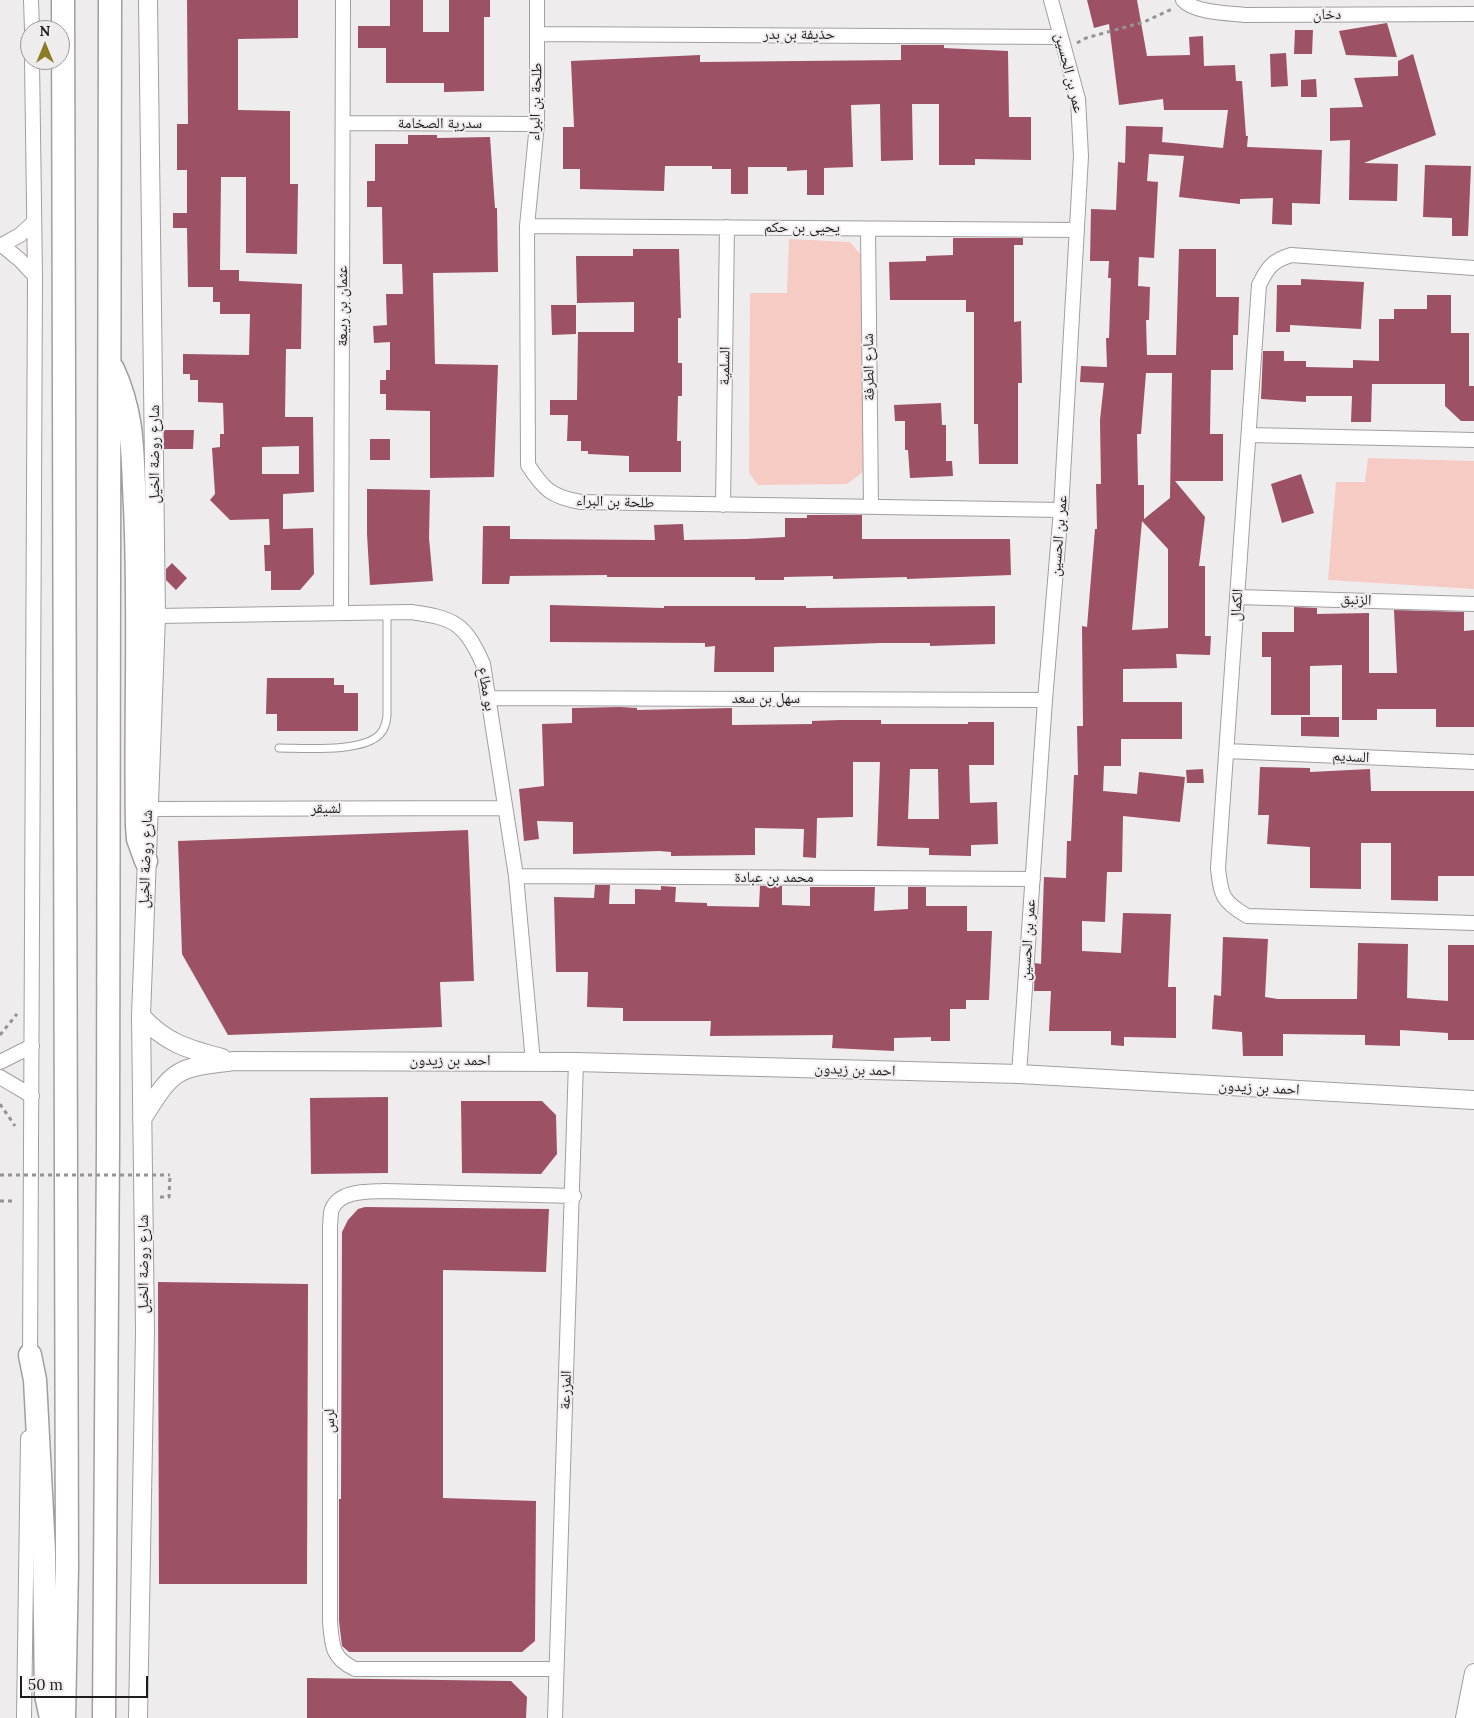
<!DOCTYPE html>
<meta charset="utf-8">
<style>
body{margin:0}
#map{position:relative;width:1474px;height:1718px;overflow:hidden;background:#efecee;font-family:Lora,serif}
canvas{display:block}
.north{position:absolute;left:20px;top:20px;width:50px;height:50px;box-sizing:border-box;background:#efecee;border:1px solid #9b999b;border-radius:50%;rotate:0deg;font-size:14px;font-weight:700;line-height:20px;text-align:center;color:#1e1d1e}
.north::after{content:'';display:block;margin:auto;width:18px;height:22px;background:#897c22;clip-path:polygon(50% 0,100% 100%,50% 72%,0 100%)}
.scale{position:absolute;left:20px;top:1676px;width:128px;height:22px;box-sizing:border-box;border:2px solid #1e1d1e;border-top:0;padding-left:6px;font-size:15px;line-height:18px;white-space:nowrap;color:#1e1d1e;-webkit-text-stroke:4px #efecee;paint-order:stroke}
</style>
<div id="map">
<canvas width="1474" height="1718"></canvas>
<div class="north">N</div>
<div class="scale">50 m</div>
</div>
<script>
const context = document.querySelector('canvas').getContext('2d');
context.lineJoin = 'round';
function paint(path, color) { context.fillStyle = color; context.fill(path, 'evenodd'); }
function trace(path, color, width, dash) { context.strokeStyle = color; context.lineWidth = width; context.lineCap = dash ? 'butt' : 'round'; context.setLineDash(dash || []); context.stroke(path); }
function write(font, color, halo, rows, align = 'center') {
  context.font = font + ' Lora,"Noto Naskh Arabic",serif'; context.lineWidth = 4; context.setLineDash([]); context.textBaseline = 'middle'; context.strokeStyle = halo; context.fillStyle = color; for (const [text, x, y, turn = 0] of rows) {
    context.save(); context.translate(x, y); context.rotate((+turn || 0) * Math.PI / 180); context.textAlign = isNaN(turn) ? turn : align; if (halo) context.strokeText(text, 0, 0); context.fillText(text, 0, 0); context.restore();
  }
}
paint(new Path2D(`
 M789,239l61,3 12,14 1,216 -16,12 -89,1 -9,-12 1,-180h37z
 M1368,458l106,3v128l-146,-9 8,-98h29z`), '#f6cbc4');
paint(new Path2D(`
 M187,0h111v38l-60,1v71l52,1v73h8l-1,70 -51,-1v-76h-25l-1,93h19v11l63,3 -1,65h-15l-1,68h28l1,75 -31,2v35l30,-1 1,46 -14,16h-29v-19h-6l-1,-26h6l-1,-26 -39,1 -20,-20 5,-6 -3,-46 8,-1v-13h4l-1,-31 -25,-1v-22h-8v-6h-7v-20l66,1 1,-41h-30v-12h-7v-15h-25l-1,-59h-14v-15h14v-43h-10v-46h11zM299,446v28h-37v-27z
 M390,0h33v32h26v-32h41v17h-6v74l-40,1v-9h-58v-35h-28v-22h32z
 M1087,0h50l10,56 43,-1 -1,-18 14,-1 1,30 31,-1 1,16h6l4,55h2l-1,11 75,3 -2,54 -28,-1v22l-20,-1 1,-26 -33,1v5l-61,-7 5,-41 -35,-2 -2,27 11,1 -4,76 -15,-1 -1,29 12,1 -1,33h-3l1,35h29l3,-106h37v48h23l-1,38h-5v35h-22l-1,64h13v47h-48l30,36 -6,49h6v70h6l-1,19 -34,-1 1,14 -54,1v33h59v37h-61v27h-17l-1,25 34,3 2,-22 46,5 -5,45 -57,-6 -1,56h-15l-2,50 -23,-1v30l39,2 2,-40 48,1 -3,73h8v51l-52,-1v9l-13,-1v-14h-62l2,-40h-17l1,-28 6,1 3,-87 22,1 1,-37h4l3,-66h4l-1,-49h6l-1,-100 5,1 8,-98h2l-1,-45h5l-1,-64 4,-37 -24,-1 1,-16 26,1 -1,-29h3l2,-60h-3l1,-17h-19l1,-52 25,1 2,-48 7,1 1,-37 37,1 -1,15 61,6 5,-38h-64l-1,-11 -44,6 -10,-81 -15,4zM1146,373h26l-1,61 -1,64 -26,21v-34h-6l-1,-51h4zM1142,521l26,28v79l-36,2z
 M1387,23l10,34 -51,-2 -7,-24z
 M1295,30h18l-1,24h-18z
 M901,45h43v3l64,3 1,66h22v43l-56,-1v6h-36v-61h-27l1,56 -32,1 -1,-57 -29,1 2,62 -29,1v27h-17v-25l-20,1v-4h-39v27h-17v-25h-19v-3h-47l-1,25 -84,-2v-20h-17v-42h11l-3,-66 129,-6v7l201,-2z
 M1286,53l2,33 -17,1 -1,-33z
 M1413,54l23,81 -72,28 34,1 -1,37 -48,-1 1,-60 -20,1v-33l33,-1 -9,-29 44,-2v-15z
 M1316,79l1,18h-16v-17z
 M408,135h29v3l53,-1 5,71h2l1,64 -65,1 2,91 63,1 -4,112 -64,1v-67l-44,-1v-16h-6v-14h6v-10h4v-28l-16,1 -1,-17 14,-1 -1,-31h17l-1,-30h-19l-1,-57h-15v-26h8v-37h33z
 M1425,165l46,1 -3,70h-16v-18l-29,-1z
 M953,238h70v7h-9v77l7,-1 1,62h-4v81h-39l-1,-40h-4v-112h-8v-12h-76l-1,-38 37,-1v-5l27,-1z
 M633,249h46l2,69h-3v45h4v33h-4l-1,45h4v31h-52v-16l-41,-2v-3h-7v-10h-14l1,-26h-18v-15h27l1,-68h56v-30l-57,1 -1,-47h57z
 M1301,279l63,3 -3,47 -71,-4v7h-14l1,-47h24z
 M1427,295h24v38h18v53h5v35h-13l-16,-15v-22h-73l-1,38h-20l1,-26h-46v6l-45,-3 2,-48h21v10h22v6l47,1v-8l26,1v-42h15v-10h33z
 M551,305h25v29l-24,1z
 M941,403l1,22h4v36h6l1,15 -43,2 -2,-28h-3v-29h-10l-1,-16z
 M164,430h30l-1,19h-29z
 M370,439h20v21h-20z
 M1301,474l13,39 -32,10 -11,-39z
 M367,489l63,1 -1,48 4,43 -63,4 -3,-51z
 M807,515h55v24h148l1,36 -104,4v-2l-74,2v-3l-49,1v3h-29v-3h-148v-2l-97,1 -1,8h-27l1,-58h27v13l145,1 -1,-15 29,-1 1,16 62,-1 39,-2v-19h22z
 M172,563l15,15 -11,12 -10,-10v-11z
 M550,605l114,3v-2h142v2l189,-2v38l-65,2v-3h-49l-107,4v25h-60l1,-26 -10,1v-4l-155,-1z
 M1294,607l23,1v6l52,-1v60h28l-3,-63 70,2v19l10,-1v97h-38v-18h-59v11h-35v-55l-32,1v49h-39v-58h-9v-25h32z
 M267,678h67v7h10v8h14v38h-81v-17h-11z
 M620,707l17,1v2l95,-2v17l80,-1v-3l28,-1h41v4h87v-2h26v43h-25l1,38 27,-1 1,42 -27,1v11l-42,-1v-7l-52,-2 3,-84h-27v55l-36,1 -1,40 -13,-1 1,-28 -49,-1v27l-84,1v-4l-12,-1 -86,3v-32l-36,-1 2,18 -15,2 -5,-52 25,-3 -2,-62 30,-1v-15zM910,769h28l1,50h-31z
 M1301,717h38v20l-38,-1z
 M1260,767l50,1v4l60,-3 1,22h103v85h-36v25l-47,-1v-57h-30v46l-51,-1v-41l-43,-3 2,-29h-11z
 M1203,769l1,14h-17l-1,-13z
 M468,830l6,151 -34,1 2,45 -214,8 -46,-81 -4,-113z
 M595,885h15l-1,19h26v-15l26,1v-4l15,1 -1,15 32,1v3l52,1 1,-21h22v19l28,1v-19h65l-1,24 34,-2v-22h18v19h41v25h25l-3,69h-23v9h-16v32h-19v-4l-37,1v13l-62,-3 1,-13 -123,1 1,-15h-88v-13l-36,-1 1,-35h-32l-2,-75 40,1z
 M1223,937l45,2 -3,58 13,2h79l1,-56 50,1 -1,54 41,3v-56h26v95h-26v-7l-48,-3v16l-35,-1v-10l-82,-1v22h-40l-1,-24 -30,-3 2,-34 7,1z
 M388,1097v76l-77,1 -1,-76z
 M461,1101h81l14,14 1,39 -16,20 -79,-1z
 M365,1207l184,2 -3,63 -103,-2v228l93,3 -1,140 -13,11h-173l-7,-6 -3,-25v-122h2l1,-267 6,-12 10,-11z
 M158,1282l150,2 -1,300h-148z
 M307,1678l204,3 16,16 -1,21h-219z`), '#9c5165');
const service = new Path2D(`
 M279,748c24,0 84,5 101,-14 5,-5 6,-11 7,-18v-104`);
const minor = new Path2D(`
 M31,0l1,30
 M537,0v124l-10,102 1,239c16,25 24,32 53,37l480,8
 M1183,0c12,13 45,13 62,15l229,-1
 M537,34l523,3
 M344,123l193,1
 M527,226l550,4
 M868,229l3,277
 M0,246l20,-11 14,-13
 M3,246l17,14 15,16
 M1474,268l-183,-13c-19,6 -23,12 -32,30l-41,583c3,28 4,33 29,48l227,7
 M1249,435l225,5
 M723,505l4,-278
 M1237,597l237,7
 M341,613l2,-613
 M156,616l255,-4c43,6 54,11 72,52l33,212 17,186
 M488,698l557,2
 M1227,751l247,11
 M148,809l357,-1
 M516,876l517,3
 M0,1062l32,-16
 M1019,1074l26,-374 16,-190 20,-354 -3,-57 -27,-99
 M0,1077l32,19
 M30,1362l5,-1086 -3,-216
 M556,1669h-201c-24,-11 -23,-25 -25,-48v-396c1,-4 0,-11 2,-16 8,-19 35,-17 52,-18l190,5
 M24,1718l4,-280
 M555,1718l21,-656`);
const tertiary = new Path2D(`
 M141,1016c25,27 46,33 81,42
 M142,1119c32,-51 33,-51 93,-58l341,1 443,12 455,26
 M138,1718l7,-386 -4,-316 15,-400 -8,-616
 M1465,1718l9,-45`);
const primary = new Path2D(`
 M63,0l4,1567 -3,151
 M113,369c22,48 19,87 22,138 5,107 0,213 2,319l1,13 8,22
 M30,1355l5,25 9,171 2,144 5,23
 M104,1718l4,-571 2,-1147`);
trace(service, '#a29ea0', 9);
trace(minor, '#a29ea0', 16);
trace(tertiary, '#a29ea0', 20);
trace(primary, '#a29ea0', 25);
trace(new Path2D(`
 M1077,43l9,-5 58,-16 28,-13
 M0,1035l17,-21
 M0,1104l15,22
 M160,1197h9l1,-22
 M0,1201h16`), '#959394', 3, [4, 4]);
trace(service, '#fff', 7);
trace(minor, '#fff', 14);
trace(tertiary, '#fff', 18);
trace(primary, '#fff', 22);
trace(new Path2D(`
 M0,1175h170`), '#959394', 3, [4, 4]);
write('15px', '#1e1d1e', '#efecee', [
 ["دخان",1327,15],
 ["حذيفة بن بدر",799,35],
 ["عمر بن الحسين",1069,73,76],
 ["طلحة بن البراء",536,102,-88],
 ["سدرية الصخامة",440,124],
 ["يحيى بن حكم",802,228],
 ["عثمان بن ربيعة",343,306,-90],
 ["السلمية",725,366,-89],
 ["شارع الطرفة",869,367,-91],
 ["شارع روضة الخيل",155,454,-90],
 ["طلحة بن البراء",615,502,2],
 ["عمر بن الحسين",1059,536,-85],
 ["الزنبق",1356,600,2],
 ["الكمال",1237,605,-86],
 ["بو مطاع",486,689,80],
 ["سهل بن سعد",766,699],
 ["السديم",1351,757,3],
 ["لشيقر",326,809],
 ["شارع روضة الخيل",146,859,-88],
 ["محمد بن عبادة",774,878],
 ["عمر بن الحسين",1028,940,-86],
 ["احمد بن زيدون",450,1061],
 ["احمد بن زيدون",855,1070,2],
 ["احمد بن زيدون",1259,1088,3],
 ["شارع روضة الخيل",144,1264,-90],
 ["المزرعة",566,1390,-88],
 ["لرس",330,1421,-90]
]);
</script>
